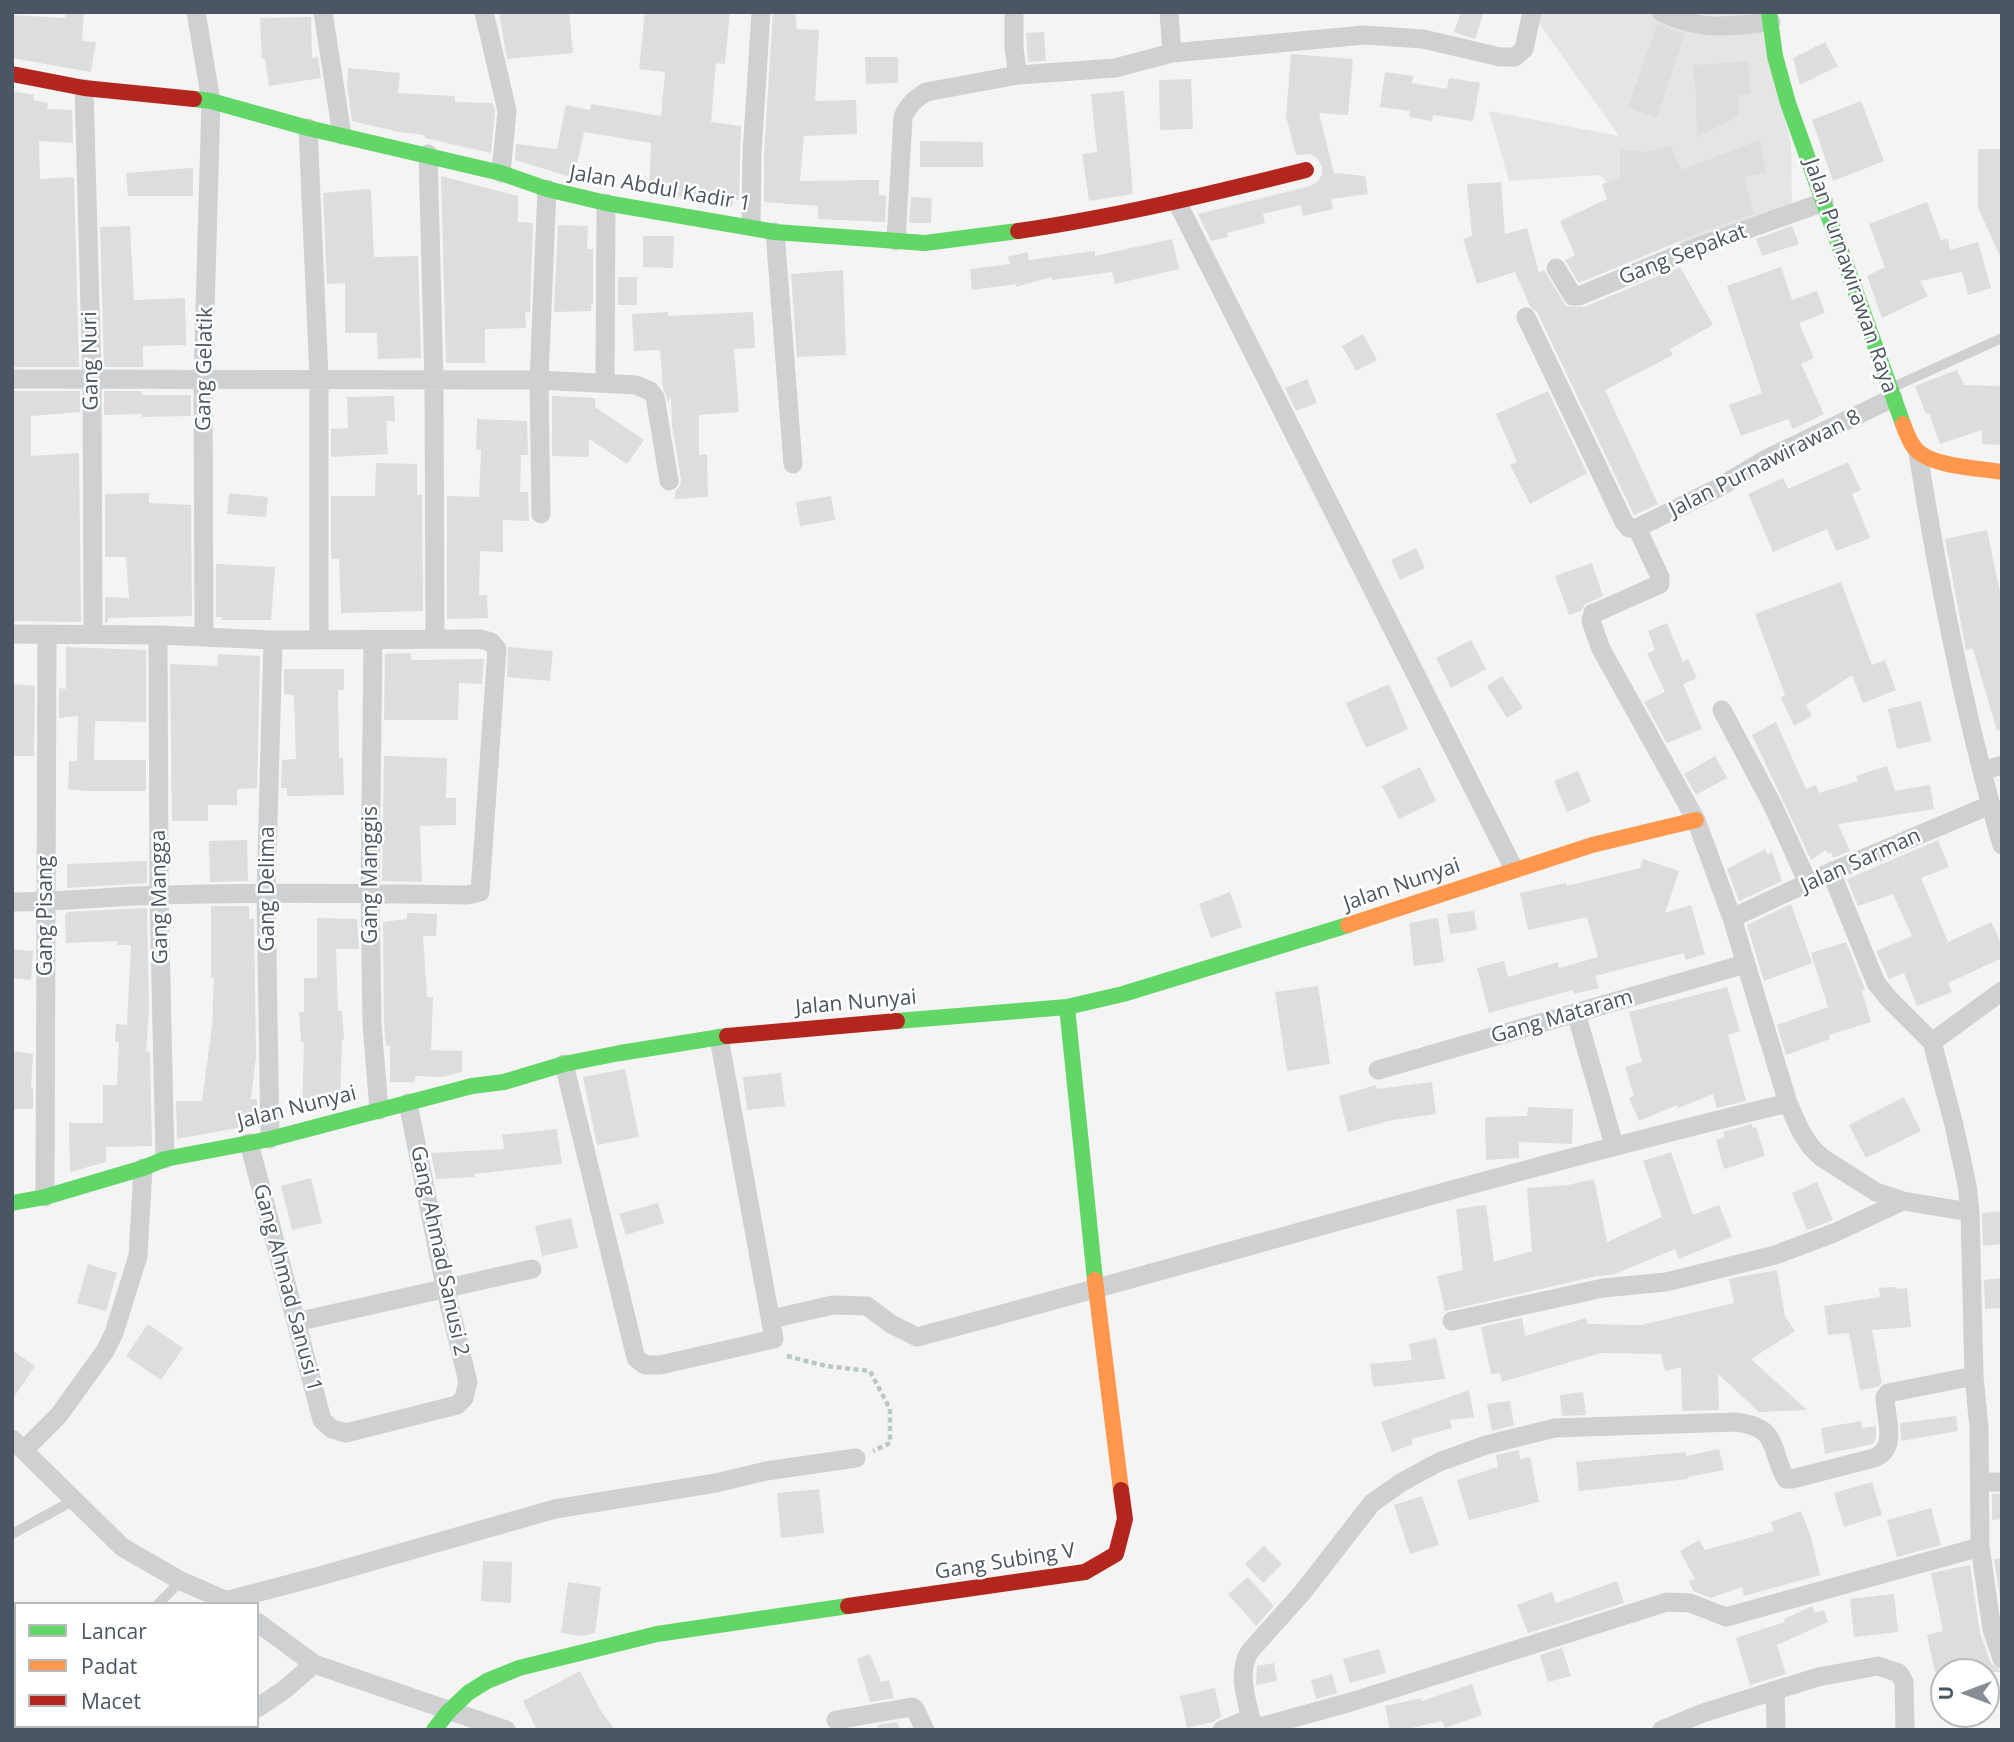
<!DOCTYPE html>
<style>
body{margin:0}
#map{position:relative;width:2014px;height:1742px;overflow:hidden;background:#f4f4f4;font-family:"Open Sans",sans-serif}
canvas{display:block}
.frame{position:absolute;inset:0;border:14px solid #4a5661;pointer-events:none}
.legend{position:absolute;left:14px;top:1602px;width:245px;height:126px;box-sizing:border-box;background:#fff;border:2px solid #b7bbc0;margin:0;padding:9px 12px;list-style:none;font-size:21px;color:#4a5661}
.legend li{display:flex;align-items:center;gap:14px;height:35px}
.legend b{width:35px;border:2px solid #b7bbc0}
.north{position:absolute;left:1930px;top:1658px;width:70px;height:70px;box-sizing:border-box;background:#fff;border:2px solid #b7bbc0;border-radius:50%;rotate:270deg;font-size:19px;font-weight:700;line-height:28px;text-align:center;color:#4a5661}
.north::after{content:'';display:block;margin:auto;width:24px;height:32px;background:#868d94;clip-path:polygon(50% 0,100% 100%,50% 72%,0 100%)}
</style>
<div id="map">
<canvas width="2014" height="1742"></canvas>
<div class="frame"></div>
<ul class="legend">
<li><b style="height:9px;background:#63d668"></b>Lancar</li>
<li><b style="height:9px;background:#ff974d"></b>Padat</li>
<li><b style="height:9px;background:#b3261e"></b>Macet</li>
</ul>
<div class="north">U</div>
</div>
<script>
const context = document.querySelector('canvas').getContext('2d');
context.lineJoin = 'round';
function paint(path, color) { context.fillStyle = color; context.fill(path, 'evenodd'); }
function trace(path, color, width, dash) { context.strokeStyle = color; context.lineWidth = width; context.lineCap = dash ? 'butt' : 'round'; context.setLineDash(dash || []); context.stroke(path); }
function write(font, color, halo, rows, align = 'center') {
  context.font = font + ' "Open Sans",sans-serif'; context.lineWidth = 5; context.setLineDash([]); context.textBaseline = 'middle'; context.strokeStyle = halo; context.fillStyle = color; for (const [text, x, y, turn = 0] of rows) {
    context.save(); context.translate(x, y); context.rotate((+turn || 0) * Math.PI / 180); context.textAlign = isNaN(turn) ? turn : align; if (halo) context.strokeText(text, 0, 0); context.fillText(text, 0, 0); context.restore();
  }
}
paint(new Path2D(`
 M1531,12h227l33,131 1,69 -109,33 -84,-70 -90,6 -20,-70 130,25z`), '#e6e5e6');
paint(new Path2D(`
 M66,12h18l-2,29 14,1 -5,30 -79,-14v-43l53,3z
 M499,12h70l4,41 -66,6z
 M645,12h85l-5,52 -9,-1 -5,59 30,4 -2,74h-5l-2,7 -32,-5 1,-3 -52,-5 2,-51 -67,-11 -10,46 -59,-18 1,-16 41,5 9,-44 24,5 1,-6 70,12 4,-44 -26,-3z
 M773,12h22l2,17 22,1 -4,71 41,-1 1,34 -53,2 -4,45 79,-1v15l7,1 -1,26 -67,-3v-13l-54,-4v-49z
 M1461,12h23l-9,27 -21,-7z
 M311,17l1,41 6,-1 3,21 -52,8 -4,-27h-3l-2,-41z
 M1657,24l28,10 -28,84 -29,-10z
 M1044,32l2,29 -18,1 -2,-29z
 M1825,42l13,24 -38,19 -7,-27z
 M1291,54l62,5 -5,56 -29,-2 15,60 31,3 3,18 -37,5 2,10 -30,7 -2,-11 -38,9 2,9 -38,10 1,4 -17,4 -13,-27 112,-28 7,-4 5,-7v-8l-5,-9 -7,-4 -14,1 -10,-39z
 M865,57h33v26l-32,1z
 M1740,62h8l2,32 -12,1 1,21 -42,21 -1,-39 -3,-33z
 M348,68l52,5 -2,20 57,3v6l38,1 2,9 -4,41 -66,-15v-3l-26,-3 -47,-11 -5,-37z
 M1385,72l28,4 -1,7 35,6 2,-11 31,5 -7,38 -40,-6 -1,6 -23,-4 1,-6 -30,-4z
 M1191,79l2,50 -33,1 -1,-50z
 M12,91l22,4 -1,5 15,3 -1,6 25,1 1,33 -34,-2 1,38 34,-2 5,190h-67z
 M1124,91l9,103 -44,7 -7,-47 15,-2 -6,-58z
 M1861,101l23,60 -51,20 -21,-61z
 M1760,140l6,33 -22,4 10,37 -40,13 -135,56 -14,-23 10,-5 -15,-34 47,-22 -5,-15 18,-6v-28l26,2 25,-6 10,24z
 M920,141l63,1v25h-63z
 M1978,149h24v111l-24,-52z
 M191,168l2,1v27h-65l-2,-23z
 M441,176l77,20v26l15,1 -3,89h-5l1,16 -41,1v34h-39z
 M1501,182l4,52 22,-6 12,45 5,-3 22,36 18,1 96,-40 33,58 -43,24 3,6 -68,35 53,114 -24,11 -97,-203 -7,-6 -15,-34 -38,12 -14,-45 9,-3 -5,-52z
 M371,189l3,68 44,-1 3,102 -43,1 -1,-26h-32v-50l-18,1 -4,-91z
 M911,197l21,1 -1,25h-22z
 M1927,202l14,38 7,-1 2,11 28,-8 13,46 -23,7 -6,-23 -42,9 8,15 -46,22 -15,-42 18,-9 -16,-43z
 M558,225l30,1 -1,23h6v55h-2v7l-37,1z
 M130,226l4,74 51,-2 1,47 -43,1v21h-39l-4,-140z
 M1792,226l7,18 -37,12 -6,-17z
 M643,236h31l-1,32 -30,-1z
 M1172,239l7,30 -64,15 -3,-12 -60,8 -1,-3 -35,10v-3l-44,6 -2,-21 40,-5 -2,-7 19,-5 2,8 66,-9v5z
 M1781,267l11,33 25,-9 8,22 -26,10 15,35 -13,6 23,50 -31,15 -5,-10 -47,17 -12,-31 33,-12 -35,-107z
 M843,270l3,85 -49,2 -6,-83z
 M618,277h19v28h-19z
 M668,312v4l85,-4 2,36 -21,1 5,63 -40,3v40l8,-1 1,43 -33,2v-8l5,-5 1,-7 -9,-54 -1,-28 -3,5 -5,-14 -3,-38 -26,1 -2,-37z
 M1363,334l14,26 -21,11 -14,-25z
 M1957,370l7,15 38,1v59l-20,-1v-14l-42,14 -11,-31 -3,1 -11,-28z
 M1307,379l10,24 -21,8 -11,-23z
 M12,391h68v21l-49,4v40l48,-3 2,169 -69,-1z
 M104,391h38v4h49v21l-49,1v-3l-38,1z
 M1548,391l39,82 -57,31 -20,-39 7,-3 -21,-48z
 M394,396l1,25h-9l2,33 -57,3v-28l17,-1 -1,-31z
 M552,396l43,2v9l49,33 -17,24 -38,-25v18l-37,-1z
 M477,419l50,2 1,34h-7l-1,37h8l1,29 -26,-1v32l-23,-1 -1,44h8l1,23 -41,1v-123l32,1 2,-47h-5z
 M1848,462l13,28 -9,4 18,44 -34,13 -9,-22 -54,23 -25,-58 35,-16 5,11z
 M376,463l41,1v31h5l1,116 -82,2 -2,-54h-8v-63h44z
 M149,493v10l42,2 1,111 -84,2v4h-3v-25l24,1 -3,-41h-21v-63z
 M229,493l39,4 -2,20 -39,-3z
 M831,496l4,24 -35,6 -4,-24z
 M1987,530l15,72v128l-5,1 -24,-82 -7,1 -21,-111z
 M1416,548l9,20 -25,12 -9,-20z
 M1592,563l11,33 -18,8 -4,7 -12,4 -14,-39z
 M216,564l59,3 -4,53h-49v-3h-6z
 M1841,582l31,83 13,-5 11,30 -33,13 -11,-28 -46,30 6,11 -18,10 -13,-28 4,-3 -30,-81z
 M1667,623l16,39 5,-3 9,19 -14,6 19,45 -35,14 -23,-41 21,-10 -18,-39 8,-3 -7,-19z
 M1471,640l15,29 -35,19 -15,-30z
 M66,647l80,3v72l-51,-1 -1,39h52v31h-60l-18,-2 1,-28h8l1,-45 -19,2v-30l7,1z
 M508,647l45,4 -3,30 -43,-4z
 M411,653v7l73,-1 -2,25 -23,-1 -1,37h-74l1,-66z
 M218,654l42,2 -3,132 -20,1v16h-29v16h-36l-2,-157 47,2z
 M284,669h60v21h-6l1,68h4l1,37 -57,1v-8h-6l1,-28 14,-1 -2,-64 -10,-1z
 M1502,676l21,32 -16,10 -20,-32z
 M12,684l23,2 -1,70h-22z
 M1389,684l19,45 -42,19 -20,-45z
 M1921,701l10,40 -34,8 -9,-40z
 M1776,722l30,67 10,-4 3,8 39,-12 -2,-5 31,-10 8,25 35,-6 4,24 -96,15 12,27 -17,7 -2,-6 -3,2 -2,-4 -15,10 -59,-125z
 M384,756l63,2 -1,40h10v27l-36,1 2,56 -40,-1z
 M1715,756l12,22 -31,17 -12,-21z
 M1420,767l16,34 -37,18 -17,-33z
 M1578,771l13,31 -24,10 -13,-31z
 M247,840l1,41 -38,1 -1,-41z
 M1938,840l11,27 -28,11 27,64 43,-20 11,23v13l-54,25 4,9 -35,14 -13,-33 -15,6 -13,-28 36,-15 -19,-42 -35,12 -11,-27z
 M1765,849l3,6 4,-3 10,29 -43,20 -12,-32z
 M1643,859l36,12 -14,42 26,-8 14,49 -19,6 -2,-7 -89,23 4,12 -25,6 -1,-4 -84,23 -12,-45 27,-7 4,16 50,-15 1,6 39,-11 -11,-40 -59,13 -8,-37 46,-10 1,3 73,-18z
 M147,861v22l-80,5v-24z
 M1230,892l12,35 -31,11 -12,-34z
 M1791,904l21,59 -48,18 -17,-56z
 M211,906h38v13h5l2,137 -5,43h6l1,25 -81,15 -1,-38h26l10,-75 2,-48h-3z
 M147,908l2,103 -3,40 4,1 2,94 -46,1v15l-36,10 -1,-49h34v-38h14l2,-43h-4l1,-18 11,1 4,-80h-14v-4l-51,2 -1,-28 2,-3z
 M1474,911l3,19 -27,4 -3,-20z
 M407,913l30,1 -1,22h-13l4,61h6l-2,53 31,1v21l-20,5 -27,-1v6h-25v-36h-4l-2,-23 -1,-101 24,-3z
 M317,918l40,1 2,30h-23l2,62h4l2,29h-2l-2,63 -38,10 2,-71h-3l-2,-30h5v-34h13z
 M1438,918l6,44 -30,4 -5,-43z
 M1846,942l19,47 -3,2 9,31 -42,13 1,4 -44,16 -9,-30 51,-18 -17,-54z
 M12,949l21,2 -2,29 -19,-2z
 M1318,986l12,78 -43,7 -12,-79z
 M1727,987l13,44 -12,4 18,66 -29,7 -4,-14 -35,14 -1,-3 -38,16 -10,-23 5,-2 -9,-29 17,-5 -13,-50z
 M12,1051l21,3 -2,34h2v21h-21z
 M625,1069l14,68 -42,8 -14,-68z
 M781,1073l4,33 -38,4 -4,-33z
 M1432,1082l4,32 -43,6 -45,12 -9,-36 37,-11 1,4z
 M1904,1097l17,34 -55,27 -17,-33z
 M1528,1107l45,2 -1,35 -53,-2v16l-33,2 -1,-43 42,-1z
 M1752,1124l1,4 3,-1 9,29 -41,13 -8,-29 9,-3 -2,-5z
 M557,1129l5,35 -88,10 1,3 -39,2 -5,-26 73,-4 -2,-14z
 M1671,1152l22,63 26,-10 13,32 -53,22 -4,-10 -63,26 -15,1 -152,35 -8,-35 26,-6 -7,-61 30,-4 8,57 38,-11 -5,-63 41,-3 26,-6 13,63 55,-25 -19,-56z
 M311,1178l11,45 -30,7 -11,-44z
 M1817,1182l16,38 -26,10 -15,-37z
 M658,1203l6,20 -38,12 -7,-21z
 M2002,1211v33l-19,2 -1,-33z
 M571,1218l7,30 -36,8 -7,-30z
 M88,1264l29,9 -11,38 -29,-8z
 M1777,1270l8,46 10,15 -44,28 56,51 -48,2 -41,-38 1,36 -37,1 -1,-44 -16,4 -4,-17 -60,-1 -99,29 -2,-9 -9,1 -10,-47 41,-9 3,18 61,-18 2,6 53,1 93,-22 -5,-24z
 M2002,1278v30l-17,1 -1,-29z
 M1896,1287l1,2 10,-1 4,39 -39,3 10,53 -5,4 -17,3 -11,-57 -21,2 -4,-29 56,-9 -1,-9z
 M148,1324l35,24 -22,32 -35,-24z
 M1436,1338l9,41 -72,8 -3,-23 42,-4 -3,-16z
 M12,1350l23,16 -23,34z
 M1469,1390l5,27 -24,3 2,8 -41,11 2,5 -21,8 -11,-30z
 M1583,1392l3,23 -24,1 -2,-21z
 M1510,1401l4,24 -22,6 -5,-27z
 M1956,1416l2,15 -57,10 -1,-18z
 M1861,1421l1,7 14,-2v12l-3,6 -48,10 -4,-26z
 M1719,1449l5,21 -36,7v2l-109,12 -3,-29 110,-10v4z
 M1519,1450l1,9 10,-2 9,45 -70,18 -12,-40 41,-13 -2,-12z
 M1872,1482l10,33 -38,12 -10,-34z
 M819,1489l5,44 -43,5 -4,-45z
 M1992,1494h10v25l-10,1z
 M1422,1496l17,49 -29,9 -16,-49z
 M1931,1508l10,37 -44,12 -10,-37z
 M1801,1511l10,26 9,38 -76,21 -2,-9 -31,11 -18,-7 -4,-10 6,-2 -15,-28 19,-11 6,10 69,-19 -3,-9z
 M1264,1546l18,18 -19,19 -18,-19z
 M2002,1558v53l-8,-52z
 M483,1561l29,1 -1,41 -30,-2z
 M1970,1565l10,68 11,30 11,9h-67l-8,-37 16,-4 -12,-58z
 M1248,1577l26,29 -18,20 -28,-32z
 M1617,1581l7,22 -96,30 -11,-28 35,-13 4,11z
 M568,1582l33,5 -6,46 -13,3 -21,-3z
 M1894,1594l4,38 -44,5 -4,-38z
 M1812,1606l3,7 9,-3 4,12 -51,23 9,29 -36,11 -14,-47 49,-16 -1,-3z
 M1562,1648l9,28 -23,6 -8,-27z
 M1379,1649l7,24 -36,10 -7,-24z
 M870,1654l11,28 8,-2 5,18 -24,4 -13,-43z
 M1274,1663l3,18 -21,4 1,-19z
 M580,1671l21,40 14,19h-78l-14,-29z
 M1332,1674l5,19 -21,6 -5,-19z
 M1472,1684l10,31 -37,13 -3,-7 -39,9h-13l-5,-24 36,-8 1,3z
 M1215,1688l6,29 -8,5 -26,6 -7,-32z
 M897,1722l3,8h-21l-2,-5z`), '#ddddde');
trace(new Path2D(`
 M787,1356l39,10 44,5 20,38v34l-17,8`), '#bcc7c4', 4.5, [5, 3.5]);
trace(new Path2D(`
 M1891,388l111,-50
 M12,1534l62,-34
 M158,1604l23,-23
 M12,1700l4,-2`), '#ced0d2', 10);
trace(new Path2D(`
 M196,12l15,89 -8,278 1,258
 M323,12l19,123
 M484,12l23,99 -6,62
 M1014,12v37l4,26 97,-7 57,-15 192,-18 59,4 77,18h15l9,-8 8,-37
 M1169,12l3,41
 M1661,12c41,20 67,14 110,10
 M84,88l8,291 1,255
 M308,128l11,250v262
 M428,154l6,226 1,259
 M1177,202l337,667
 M751,226l1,-73 9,-141
 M775,232l18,232
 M896,241l7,-124c5,-12 12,-18 23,-25l92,-17
 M1556,268l17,28h6l118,-49 127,-45
 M1526,317l98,205 5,6h8
 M12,379l527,1 97,5 14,6 5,6 14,84
 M605,382l1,-179
 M1918,453c21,132 47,264 84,392
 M541,514l-2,-134 8,-191
 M1637,528l23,49v7l-63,28 -4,1 -2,8 10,28 95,171 36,98 56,185 13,29 10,15 10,10 55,35 27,9 67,11
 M1637,528l79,-39 52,-31 125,-60
 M12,634l146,1 115,5 207,-1 11,3 6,7 -17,243 -13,3c-102,-2 -203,-3 -305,0 -50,1 -100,7 -150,7
 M158,635l1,260 6,264
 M373,640l-3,252 2,132 7,86
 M1722,710l51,96 35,77
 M1982,771l20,-6
 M1831,872l45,111 13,16 43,43 22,83 13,60 3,27 4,164 5,52 1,119 12,82 10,30
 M1732,918l99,-46 159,-67
 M1576,1013l38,132
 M1932,1042l70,-51
 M564,1064l72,294 9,7h15l114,-26 -55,-301
 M1378,1070l367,-106
 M270,1139l-4,-246 7,-253
 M249,1143l73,277 10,9 14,4 111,-28 7,-7 4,-16 -23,-95 -37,-184
 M45,1197l2,-562
 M771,1319l62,-14 34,1 24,18 26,13c291,-77 579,-164 871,-234
 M1452,1321l151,-33 63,-6 109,-27 59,-22 69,-32
 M296,1322l236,-53
 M12,1439l110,108 59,34 53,23
 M24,1450l35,-35 46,-64 9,-18 24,-77 5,-88
 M1980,1482h22
 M229,1600l91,-24 235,-67 161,-26 50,-12 90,-13
 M257,1622l57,42 192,66
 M1775,1690l1,40
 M257,1708l27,-18 30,-26
 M836,1720l76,-13 3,2 10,21
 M1253,1729l98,-27 316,-100 23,1 36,14 254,-70
 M215,1730l5,-4
 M1222,1730l29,-12
 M1253,1730c-4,-26 -18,-55 -3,-79l52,-58 70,-90 30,-21 37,-20 47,-17 69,-17 180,-6c45,5 34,26 51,57h6l82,-21c25,-10 11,-40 11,-61l3,-4 86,-17
 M1662,1730l41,-17 115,-36 60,-11 21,7 5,9 1,48`), '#ced0d2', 19);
trace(new Path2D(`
 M1769,12l6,44 13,47 115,321
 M194,99l17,2 97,27 193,45 46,16 59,14 169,29 150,11 93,-12
 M1067,1007l28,273
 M897,1021l170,-14 56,-13 225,-69
 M12,1203l33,-6 98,-29 22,-9 105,-20 202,-53 32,-4 60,-18 56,-11 107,-17
 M434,1730l14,-18 20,-19 19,-12 32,-13 138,-34 191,-28`), '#63d668', 16);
trace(new Path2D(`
 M1903,424c4,10 8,23 17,29 18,14 59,15 82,19
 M1348,925l244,-80 104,-25
 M1095,1280l26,210`), '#ff974d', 16);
trace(new Path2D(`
 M12,74l72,14 110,11
 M1018,231c97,-14 192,-37 288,-61
 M727,1036l170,-15
 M848,1606l237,-34 31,-18 9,-35 -4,-29`), '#b3261e', 16);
write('21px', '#4a5661', '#fff', [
 ["Jalan Abdul Kadir 1",660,189,10],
 ["Gang Sepakat",1683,255,-21],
 ["Jalan Purnawirawan Raya",1850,276,71],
 ["Gang Nuri",91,361,-91],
 ["Gang Gelatik",205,369,-89],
 ["Jalan Purnawirawan 8",1765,464,-27],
 ["Jalan Sarman",1861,861,-24],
 ["Gang Manggis",371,875,-90],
 ["Jalan Nunyai",1402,885,-19],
 ["Gang Delima",268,889,-90],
 ["Gang Mangga",160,897,-91],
 ["Gang Pisang",46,916,-90],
 ["Jalan Nunyai",856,1003,-5],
 ["Gang Mataram",1562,1017,-16],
 ["Jalan Nunyai",297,1108,-14],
 ["Gang Ahmad Sanusi 2",439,1251,78],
 ["Gang Ahmad Sanusi 1",287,1288,75],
 ["Gang Subing V",1005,1562,-9]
]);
</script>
